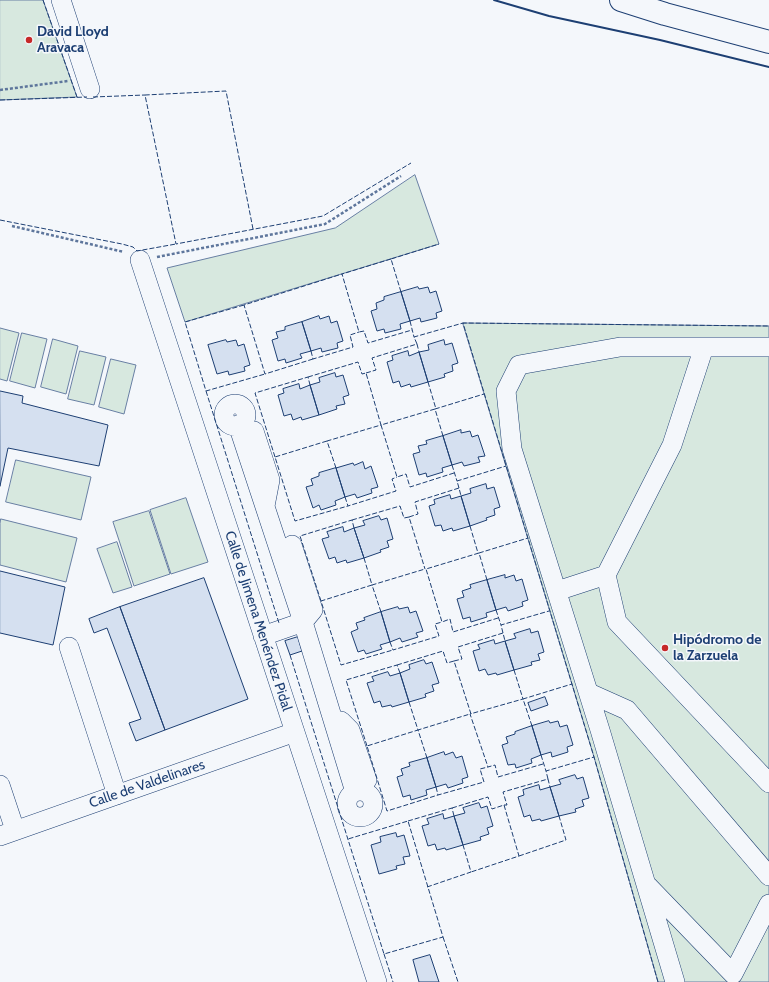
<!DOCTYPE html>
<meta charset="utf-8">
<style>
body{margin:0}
canvas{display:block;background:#f4f7fb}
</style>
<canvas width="769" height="982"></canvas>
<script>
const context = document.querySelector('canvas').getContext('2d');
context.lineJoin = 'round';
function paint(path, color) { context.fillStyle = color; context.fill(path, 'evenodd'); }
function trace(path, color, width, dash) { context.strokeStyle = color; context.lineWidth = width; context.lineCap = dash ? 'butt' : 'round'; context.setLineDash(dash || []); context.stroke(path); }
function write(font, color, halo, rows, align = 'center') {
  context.font = font + ' Cabin,sans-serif'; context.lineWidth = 3; context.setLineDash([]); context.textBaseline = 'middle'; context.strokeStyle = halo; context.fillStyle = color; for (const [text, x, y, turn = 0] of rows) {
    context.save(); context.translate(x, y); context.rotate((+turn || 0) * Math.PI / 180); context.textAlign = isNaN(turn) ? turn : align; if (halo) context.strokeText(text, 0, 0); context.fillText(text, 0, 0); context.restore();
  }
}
const green = new Path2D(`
 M0,0h43l34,97 -77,3z
 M415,175l24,69 -254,78 -18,-54 168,-40z
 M463,323l306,3v656h-111l-64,-225z
 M0,328l19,5 -12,48 -7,-2z
 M22,333l25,6 -12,49 -25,-7z
 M53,339l25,7 -12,48 -25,-7z
 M80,351l26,6 -12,48 -26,-6z
 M111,359l25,6 -12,49 -25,-7z
 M16,460l75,17 -10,43 -75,-18z
 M186,498l22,64 -37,12 -21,-64z
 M149,511l21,63 -36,12 -21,-64z
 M1,519l76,19 -11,44 -66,-17v-41z
 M117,542l15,45 -19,6 -16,-44z`);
paint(green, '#d7e8df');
trace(green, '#687fa3', 1);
const building = new Path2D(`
 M418,287l1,2 9,-2 2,6 6,-2 6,20 -6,2 1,5 -16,4 -1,-4 -10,3 -9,-29z
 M401,292l9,29 -10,3 1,5 -16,4 -1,-4 -7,2 -6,-20 6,-2 -1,-6 8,-3v-3z
 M319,316l1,3 9,-3 2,7 6,-2 6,20 -6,2 1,5 -16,4 -1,-4 -10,3 -9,-29z
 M302,322l9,29 -11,3 2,4 -16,5 -1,-4 -7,2 -6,-21 6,-2 -2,-6 9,-2v-3z
 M226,340l1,2 9,-2 2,6 6,-2 6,21 -6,2 1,4 -16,4 -1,-4 -11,3 -9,-29z
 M444,340l1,5 7,-2 6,20 -6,2 1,6 -9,3 1,3 -17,5 -9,-30 10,-2 -1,-5z
 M408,351l1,5 10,-4 9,30 -17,5 -1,-3 -9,3 -2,-6 -6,2 -6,-21 6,-2 -1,-4z
 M335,373l1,4 7,-2 6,20 -6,2 2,7 -9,2 1,3 -18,6 -9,-30 10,-3 -1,-4z
 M299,384l1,5 10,-4 9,30 -17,5 -1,-3 -8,3 -2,-6 -7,2 -6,-21 6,-2 -1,-4z
 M0,391l23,5 -1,7 86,22 -9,41 -91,-18 -8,38z
 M461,430v3l9,-2 2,6 6,-2 7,21 -7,1 2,5 -16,4 -2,-4 -10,3 -9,-29z
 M443,436l9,29 -10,3 1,4 -16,5 -1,-4 -7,2 -6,-21 7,-2 -2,-6 9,-2 -1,-3z
 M363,462l2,7 6,-3 7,21 -7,2 1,4 -15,5 -2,-4 -10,3 -9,-29 17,-5 1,2z
 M336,468l9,29 -10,4 1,4 -15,5 -2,-5 -6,3 -7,-21 7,-2 -2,-6 8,-3v-3z
 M486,484l1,5 7,-2 6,20 -6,2 1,6 -9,3 1,2 -17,6 -9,-30 10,-3 -1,-4z
 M450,495l1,4 10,-3 9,30 -17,5 -1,-3 -9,3 -2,-6 -6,1 -6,-20 6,-2 -1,-4z
 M379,516l2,4 6,-2 6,21 -6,2 2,6 -9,3 1,2 -17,6 -10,-30 11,-3 -2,-4z
 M343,527l1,5 10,-4 10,30 -17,5 -1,-3 -9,3 -2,-6 -6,2 -7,-20 7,-2 -2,-5z
 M0,571l65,16 -12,58 -53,-12z
 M505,575v3l9,-3 2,6 6,-2 6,21 -6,2 1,4 -15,5 -2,-4 -10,3 -9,-30z
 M204,578l44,121 -83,31 -45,-123z
 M487,580l9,30 -10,3 1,4 -16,5 -1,-5 -7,2 -6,-20 7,-2 -2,-6 9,-3 -1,-3z
 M120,607l45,123 -29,11 -7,-18 12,-4 -34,-91 -13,5 -5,-14z
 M398,607l1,2 9,-2 2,6 6,-2 7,20 -7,2 2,4 -16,5 -2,-4 -10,4 -9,-30z
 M381,612l9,30 -10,3 2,4 -16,5 -2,-4 -6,2 -7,-20 7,-3 -2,-6 9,-3 -1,-2z
 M530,629l1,4 7,-2 6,21 -6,2 2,6 -9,2 1,3 -18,5 -9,-29 11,-3 -2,-4z
 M298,637l4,14 -12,4 -5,-14z
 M494,640l1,4 10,-3 9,29 -17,5 -1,-2 -8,2 -3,-6 -6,2 -6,-20 7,-2 -2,-4z
 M424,660l2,4 6,-2 7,21 -7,2 2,6 -9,3 1,3 -17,5 -9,-29 10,-4 -1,-4z
 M388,672l2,4 10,-3 9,29 -17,5 -1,-2 -9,2 -2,-6 -6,2 -7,-20 7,-2 -2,-4z
 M545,697l3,8 -17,6 -3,-8z
 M549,721l1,2 8,-2 2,6 7,-2 6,20 -6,2 1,5 -16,5 -1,-5 -10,3 -9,-29z
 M532,726l9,29 -10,4 1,4 -16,5 -1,-4 -7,1 -6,-20 6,-2 -2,-6 9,-3v-2z
 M444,752l1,3 8,-3 3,6 6,-2 6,21 -6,2 1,4 -15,5 -2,-4 -10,3 -9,-29z
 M427,758l9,29 -10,3 1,5 -16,5 -1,-5 -7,2 -6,-20 6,-2 -2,-6 9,-3 -1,-3z
 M575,775l2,4 6,-2 6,21 -7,2 2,6 -9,3 1,3 -17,4 -9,-29 11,-3 -2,-4z
 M539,785l1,5 10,-3 9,29 -18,5 -1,-2 -8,2 -2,-6 -6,2 -6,-20 6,-2 -1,-5z
 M479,803l2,5 6,-2 6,20 -6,2 2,6 -9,3 1,3 -18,5 -9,-29 11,-3 -2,-5z
 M443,814l1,5 10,-3 9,29 -17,5 -1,-2 -8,2 -2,-6 -7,2 -6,-20 7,-2 -2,-5z
 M396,833l1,4 7,-2 6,21 -7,1 2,7 -9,2 1,3 -18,5 -8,-29 10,-3 -1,-5z
 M430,955l9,27h-20l-6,-22z`);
paint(building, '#d5e0f0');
trace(building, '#1d3f73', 1);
const minor = new Path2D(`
 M61,0l29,89
 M140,260l237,722
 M224 415a11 11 0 1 1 22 0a11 11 0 1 1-22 0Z
 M238,425l65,197 52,170
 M254,431l16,49 -5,26
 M606,575l66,-130 32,-98
 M557,591l49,-16 11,47 152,161
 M263,636l40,-14 10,-12 -21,-65
 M69,647l48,148
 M589,693l38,17 142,166
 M341,721l9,9 17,50
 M0,785l15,45
 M347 804a13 13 0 1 1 26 0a13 13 0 1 1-26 0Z
 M0,836l295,-104
 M648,886l85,88 36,-70
 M675,982l-75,-252 -88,-281 -6,-58 13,-26 101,-18h149`);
const highway = new Path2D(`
 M621,0l44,14 104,28`);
trace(minor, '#1d3f73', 20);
trace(highway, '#1d3f73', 24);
trace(new Path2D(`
 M0,90l68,-9
 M12,226l112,26
 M157,257l168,-33 76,-48`), '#5e769c', 2.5, [3, 2]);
trace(minor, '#f4f7fb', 19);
trace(highway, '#f4f7fb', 22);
trace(new Path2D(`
 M43,0l34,97
 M93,97l52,-2
 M0,100l87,-3
 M0,220l122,24 11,3 4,4 39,-7
 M253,229l-27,-138 -81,4 31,149 147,-28 88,-53
 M391,259l-49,15 17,58 5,-1 4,12 44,-13
 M401,292l-10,-33 48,-15
 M244,305l-59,17 21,69 59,-17
 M410,321l4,16
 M417,344l-3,-7 49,-14
 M311,351l2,8 40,-12 -3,-12 9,-3
 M313,359l-48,15 -21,-69 98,-31
 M366,373l10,-3 -4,-12 45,-14 2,8
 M308,377l50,-15 4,12 4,-1 15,52
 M428,382l8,27
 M206,391l73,232
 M435,409l-54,16 16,52 9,-3 4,13 44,-14
 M443,436l-8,-27 49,-15
 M327,441l-52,16 20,64 53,-15
 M275,457l-20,-64 53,-16 2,8
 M452,465l5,16
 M336,468l-9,-27 54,-16
 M459,488l-2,-7 49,-15
 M345,497l3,9 48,-15 -4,-12 5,-2
 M409,517l9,-3 -3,-12 44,-14 2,8
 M352,520l48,-14 4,12 5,-1 16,52
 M470,526l8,27
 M479,553l-53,16 16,53 8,-3 3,13 45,-14
 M364,558l8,27
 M487,580l-8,-27 49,-15
 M372,585l-51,16 20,64 52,-15
 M321,601l-21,-65 52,-16 2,8
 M496,610l5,15
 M381,612l-9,-27 53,-16
 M503,633l-2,-8 48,-14
 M390,642l3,8 46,-14 -4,-12 7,-2
 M290,655l94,299 59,-17 -35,-116 -60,18
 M454,661l8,-2 -4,-12 45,-14 2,8
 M397,665l46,-14 4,12 7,-2 17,53
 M514,670l9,29 -53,15 18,53 7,-2 3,12 45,-13
 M409,702l9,28 -51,16 20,65 51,-16
 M532,726l-9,-27 49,-15
 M367,746l-21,-66 51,-15 3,8
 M541,755l5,16
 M427,758l-9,-28 52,-16
 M548,779l-2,-8 48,-14
 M436,787l2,8 46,-13 -4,-13 8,-2
 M504,805h3l-4,-13 45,-13 2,8
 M452,808l36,-11 4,12 12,-4 15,51 -48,16
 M408,821l44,-13 2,8
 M519,856l47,-16 -7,-24
 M427,887l44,-15 -8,-27
 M443,937l15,45
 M384,954l9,28
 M658,982l-64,-225 -131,-434 306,3`), '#1d3f73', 1, [5, 2]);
trace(new Path2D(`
 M494,0l55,16 111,24 109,27`), '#1d3f73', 2);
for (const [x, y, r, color] of [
 [29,40,4,"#c62828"],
 [665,648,4,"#c62828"]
]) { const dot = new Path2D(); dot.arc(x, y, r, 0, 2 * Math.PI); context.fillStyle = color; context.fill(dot); trace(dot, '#f4f7fb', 1.5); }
write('bold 14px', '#1d3f73', '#f4f7fb', [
 ["David Lloyd",37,32],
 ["Aravaca",37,48],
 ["Hipódromo de",673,640],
 ["la Zarzuela",673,656]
], 'left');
write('14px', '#1d3f73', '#f4f7fb', [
 ["Calle de Jimena Menéndez Pidal",258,621,72],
 ["Calle de Valdelinares",147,784,-19]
]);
</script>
